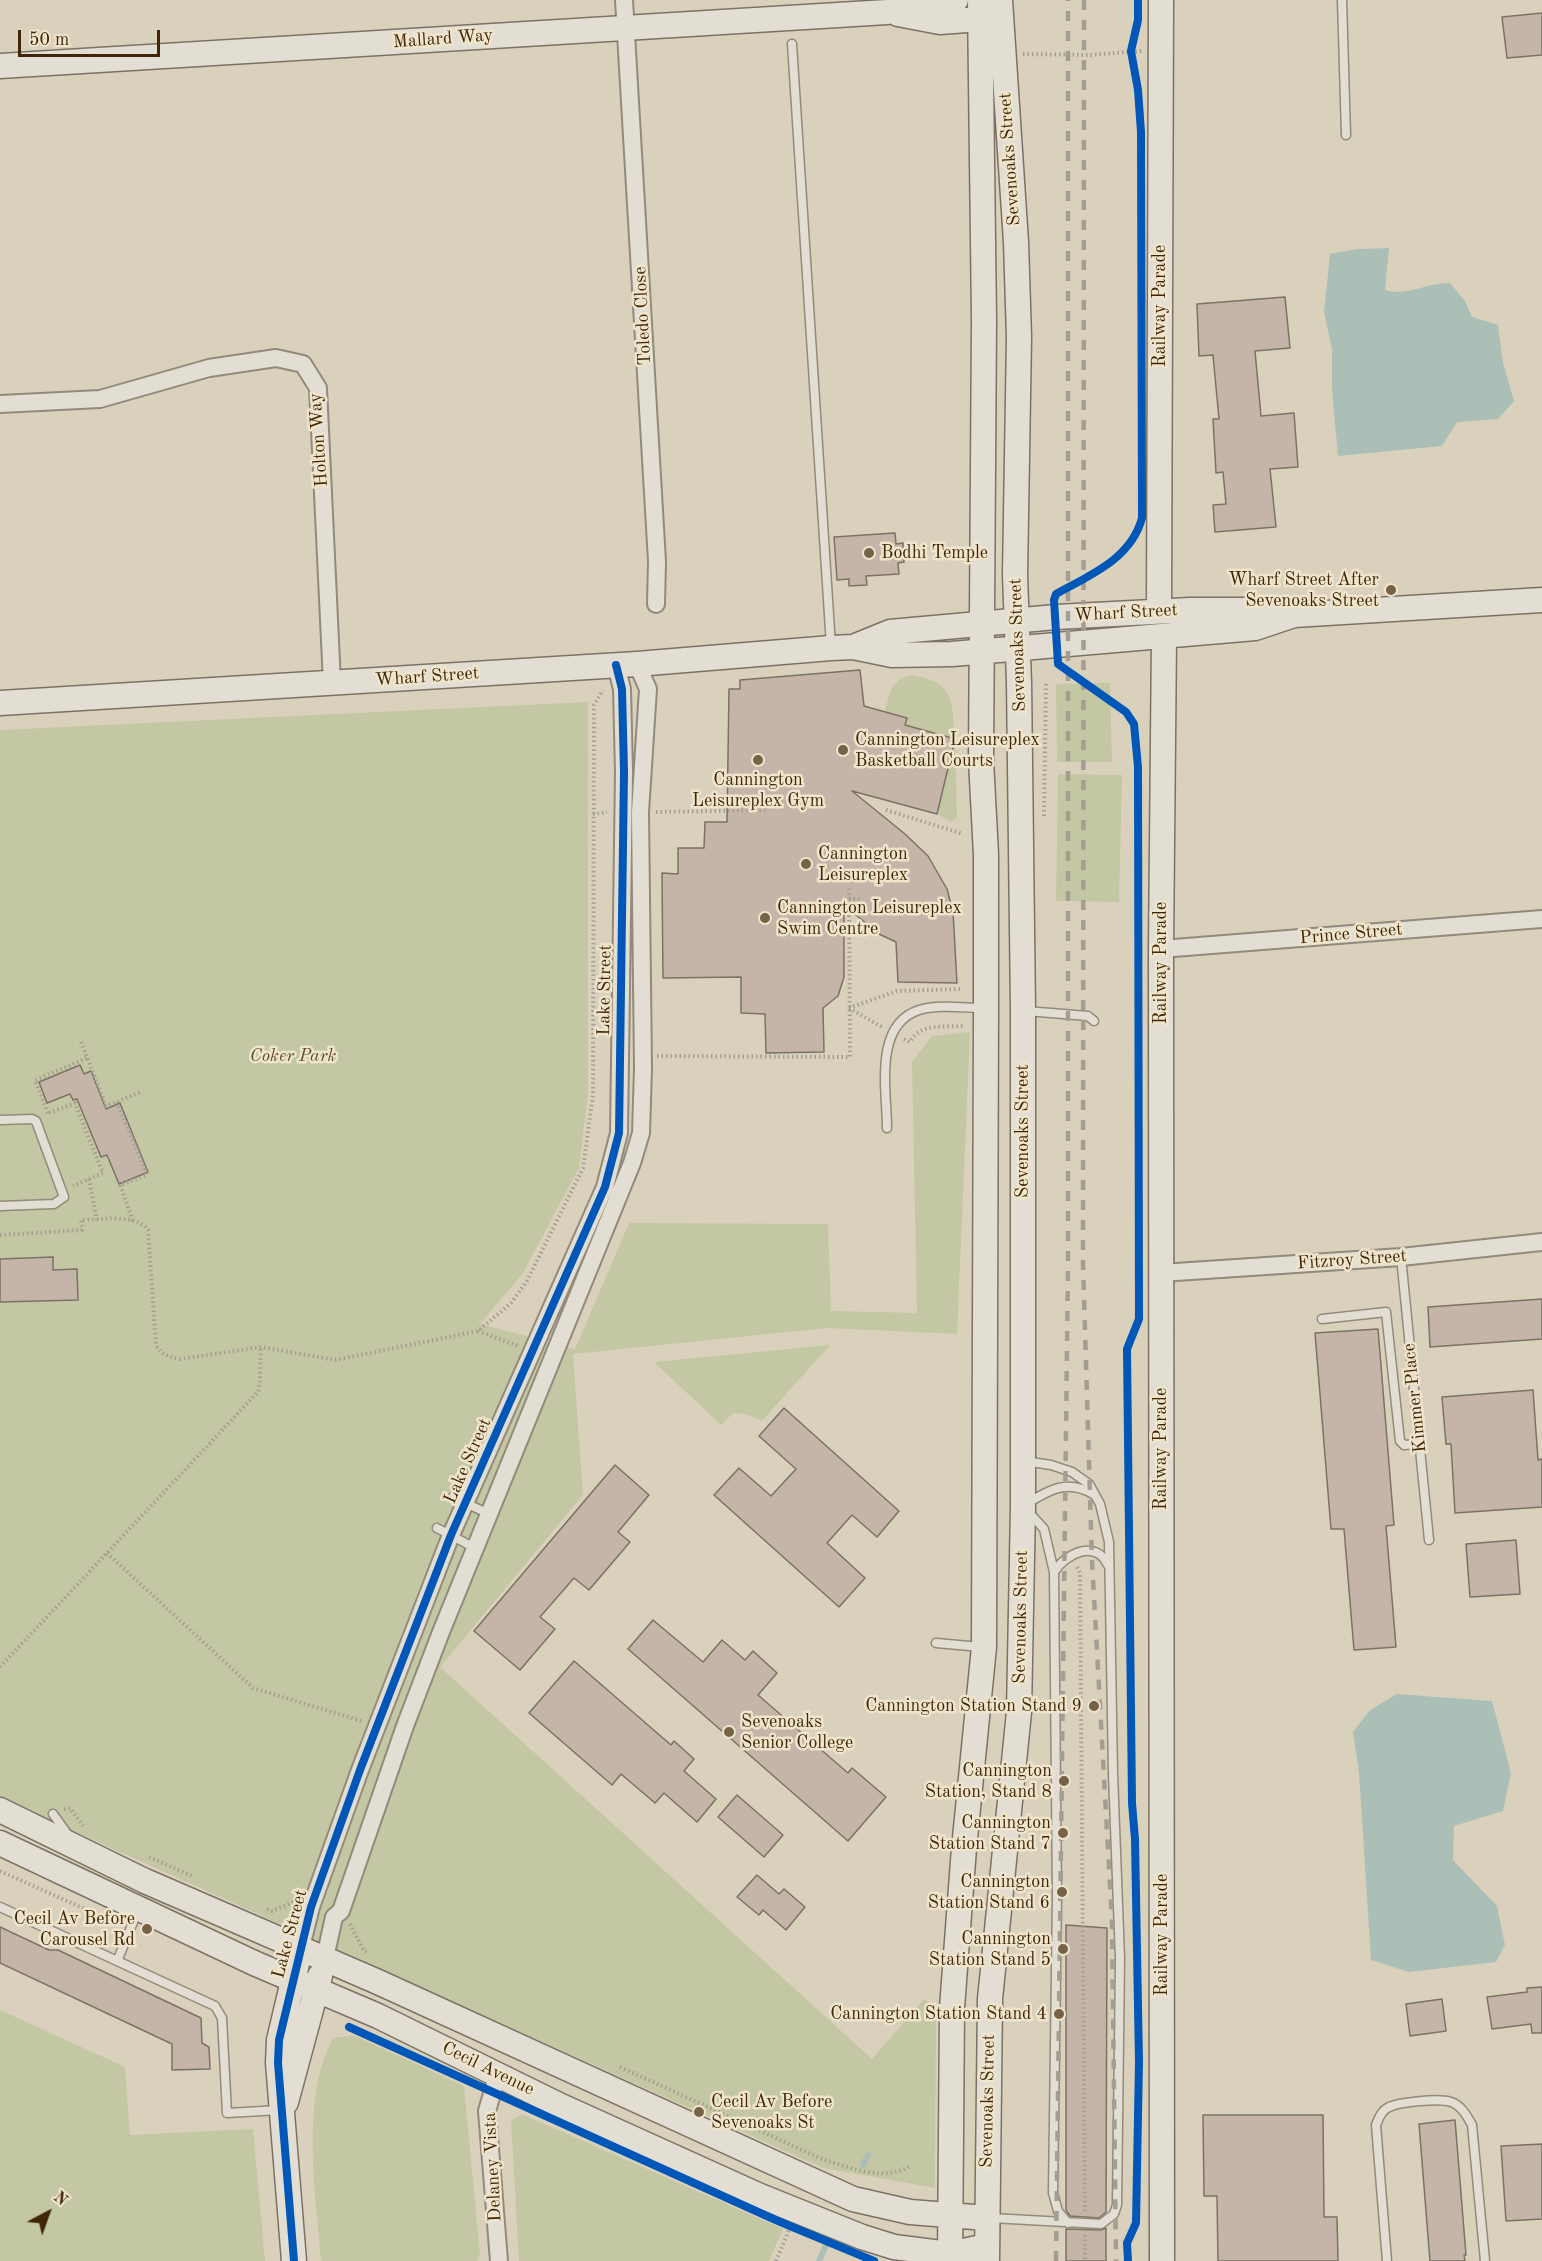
<!DOCTYPE html>
<style>
body{margin:0}
#map{position:relative;width:1542px;height:2261px;overflow:hidden;background:#dad1bd;font-family:"Old Standard TT",serif}
canvas{display:block}
.north{position:absolute;left:18px;top:2183px;width:60px;height:60px;-webkit-text-stroke:4px #efe4cc;paint-order:stroke;rotate:41deg;font-size:16px;font-weight:700;line-height:24px;text-align:center;color:#402607}
.north::after{content:'';display:block;margin:auto;width:21px;height:27px;background:#402607;clip-path:polygon(50% 0,100% 100%,50% 72%,0 100%)}
.scale{position:absolute;left:18px;top:30px;width:142px;height:27px;box-sizing:border-box;border:3px solid #402607;border-top:0;padding-left:8px;font-size:18px;line-height:21px;white-space:nowrap;color:#402607;-webkit-text-stroke:4px #efe4cc;paint-order:stroke}
</style>
<div id="map">
<canvas width="1542" height="2261"></canvas>
<div class="north">N</div>
<div class="scale">50 m</div>
</div>
<script>
const context = document.querySelector('canvas').getContext('2d');
context.lineJoin = 'round';
function paint(path, color) { context.fillStyle = color; context.fill(path, 'evenodd'); }
function trace(path, color, width, dash) { context.strokeStyle = color; context.lineWidth = width; context.lineCap = dash ? 'butt' : 'round'; context.setLineDash(dash || []); context.stroke(path); }
function write(font, color, halo, rows, align = 'center') {
  context.font = font + ' "Old Standard TT",serif'; context.lineWidth = 5; context.setLineDash([]); context.textBaseline = 'middle'; context.strokeStyle = halo; context.fillStyle = color; for (const [text, x, y, turn = 0] of rows) {
    context.save(); context.translate(x, y); context.rotate((+turn || 0) * Math.PI / 180); context.textAlign = isNaN(turn) ? turn : align; if (halo) context.strokeText(text, 0, 0); context.fillText(text, 0, 0); context.restore();
  }
}
paint(new Path2D(`
 M911,675c44,7 42,26 43,64l-49,-14 1,-7 -21,-6c5,-19 5,-32 26,-37z
 M1110,683l2,79h-55l-1,-78z
 M588,702v392l-9,74 -56,105 -43,51 95,25 54,-126 199,1 3,87 86,2 -5,-251 20,-26 38,-4 -13,302 -130,-6 -254,26 10,141 -143,172 432,392 52,-60 12,9 -1,180 -112,-20 -823,-370v-1068z
 M955,739l2,78 -6,5 -14,-8z
 M1058,774l64,1 -3,127 -63,-1z
 M830,1345l-68,76 -17,-7 -12,-1 -12,12 -67,-63z
 M0,2010l125,57 5,68 123,-6 12,132h-265z
 M353,2035l111,51 16,168 -3,7h-156c-5,-68 -21,-161 12,-223z
 M522,2114l261,115 -14,32h-250l-8,-140z`), '#c4c7a3');
paint(new Path2D(`
 M1389,248l-4,42c22,7 43,-8 65,-7l15,18 7,16 26,8 5,38 11,38 -16,18 -41,3 -15,24 -104,10 -6,-67v-40l-8,-37 6,-58 27,-5z
 M1397,1694l95,7 19,72 -8,38 -49,15 -1,34 44,46 8,39 -9,17 -87,10 -38,-12 -12,-187 -6,-41 17,-22z`), '#acbfb7');
trace(new Path2D(`
 M863,2165l5,-10
 M819,2261l13,-29`), '#acbfb7', 6);
const building = new Path2D(`
 M1542,13v42l-35,3 -5,-41z
 M1285,297l5,51 -35,3 6,65 33,-3 4,54 -28,2 6,58 -61,5 -2,-27 13,-1 -3,-32 -7,1 -3,-54h6l-6,-64 -14,1 -2,-52z
 M895,533l1,11 7,-1 1,19 -6,1 1,11 -33,2 1,9 -18,1v-7l-12,1 -3,-43z
 M860,670l4,36 43,12 -2,7 50,14 -18,75 -85,-23 53,43 23,22 19,33 6,23 4,71 -59,-1 -2,-40 -17,-8 -35,-29v72l-6,19 -15,12 1,44 -58,1 -1,-39 -24,-1v-36l-78,1 -1,-105 16,1v-26h26l1,-26h22l2,-133h11v-9z
 M80,1065l4,9 7,-3 15,38 14,-6 28,69 -29,12 -12,-29 -6,2 -24,-58 -4,1 -3,-6 -23,9 -8,-21z
 M53,1257v13l24,-1 1,31 -78,2v-43z
 M1542,1299v40l-112,8 -2,-40z
 M1378,1329l16,196 -8,1 10,121 -42,3 -10,-121h-13l-16,-196z
 M1533,1390l5,70 4,-1v48l-87,6 -4,-69h-5l-4,-47z
 M784,1408l115,103 -22,26 -25,-22 -25,28 38,35 -26,29 -125,-112 25,-27 32,28 25,-27 -37,-33z
 M615,1465l34,30 -31,37 12,10 -41,48 -15,-12 -34,39 15,12 -35,41 -46,-39z
 M1516,1540l4,54 -50,3 -4,-53z
 M653,1620l50,42 19,-22 23,20 8,-9 24,22 -19,22 90,78 4,-5 34,29 -38,44 -220,-192z
 M574,1661l97,84 3,-4 20,18 -10,12 32,28 -19,23 -33,-29 -9,10 -34,-29 -9,11 -83,-72z
 M737,1795l46,40 -19,22 -46,-40z
 M757,1875l22,19 5,-5 21,18 -19,23 -23,-20 -4,5 -22,-18z
 M1066,1925l41,3 -1,284 -7,6 -29,-2 -4,-6z
 M0,1927l49,23h9l143,68 1,25 7,4 1,22 -38,1v-26l-172,-81z
 M1542,1987v46h-10l-1,-9 -39,5 -5,-32 40,-5v-4z
 M1442,1999l4,32 -36,5 -4,-32z
 M1203,2115h120l1,102h13l1,44h-120l-1,-65h-13z
 M1455,2120l11,135h-2l1,6h-35l-11,-137z
 M1542,2144v75l-36,2 -5,-75z
 M1106,2228v33h-40v-32l35,1z`);
paint(building, '#c5b5a8');
trace(building, '#7b7263', 1.5);
const lane = new Path2D(`
 M1342,0l4,135
 M792,44l39,602
 M1026,1011l62,5 6,5
 M0,1120l32,-1 4,2 28,76 -10,7 -54,2
 M887,1128c0,-37 -14,-103 32,-118 20,-6 46,-2 66,-2
 M1401,1257l28,283
 M1322,1319l64,-7 14,129 4,4 15,-1
 M453,1497l36,17
 M437,1528l38,20
 M1054,1572c12,-19 42,-33 54,-7
 M936,1643l45,4
 M53,1814l15,21
 M0,1907l215,99 7,12 5,95 53,-3
 M118,1959l20,-49
 M991,2218l110,6 13,-10 3,-9 3,-247 -7,-184 -4,-232 -9,-38 -11,-20 -17,-12 -21,-7 -27,-4
 M1068,2223l-10,-12 -5,-18 4,-297 -3,-324 -10,-43 -21,-23c24,-15 43,-28 70,-12
 M1387,2261l-11,-136c3,-7 5,-14 13,-18 11,-5 50,-9 62,-5 10,3 16,14 21,23l13,136`);
const street = new Path2D(`
 M624,0l33,561 -1,43
 M0,404l100,-5 109,-31 67,-10 27,6 15,24 14,295
 M1161,949l381,-30
 M1161,1273l240,-16 141,-15
 M301,1947l10,-40 49,-137 91,-235 154,-348 14,-54 5,-361 -2,-83 -6,-24
 M325,1958l9,-41 7,-6 64,-185 36,-94 191,-469 9,-30 2,-65 -3,-256 8,-123 -11,-25
 M498,2073l-11,38 12,150`);
const secondary = new Path2D(`
 M898,14l42,8 54,-4
 M0,66l887,-54 51,-11 18,-1
 M1159,611l2,-611
 M853,647l37,-15 166,-15 134,-7h64l40,5 248,-15
 M0,703l637,-39 194,-16 22,-1 39,8 60,-1 303,-26 39,-13
 M0,1810l145,71 233,101 475,217 57,13 77,6
 M0,1843l254,120 124,53 183,90 199,90 102,41 32,10 55,7 38,-8
 M286,2102l34,-126
 M294,2261l-16,-198 1,-23 18,-76
 M950,2261l2,-253 12,-160 20,-201 2,-639v-153l-5,-95 3,-440 -4,-320
 M987,2261l3,-262 29,-287 4,-206v-495l-4,-329 -4,-107 4,-238 -3,-95 -16,-242
 M1162,2261l-1,-1312 3,-313`);
trace(lane, '#928a7a', 11);
trace(street, '#928a7a', 20);
trace(secondary, '#7b7263', 27);
trace(new Path2D(`
 M1023,54l68,1 51,-4
 M886,810l77,24
 M656,812l111,-2
 M593,814l14,-2
 M1044,816l2,-133
 M849,899h13
 M849,1008l33,19
 M849,1008l48,-17 66,-2
 M904,1039l6,3c10,-19 34,-15 54,-16
 M81,1042l25,64 35,-14
 M657,1056l193,1 -1,-170
 M117,1102l30,73 -27,10 13,36
 M48,1113l-13,-33 52,-22
 M49,1113l26,-10 28,70 -30,13
 M89,1179l8,41
 M0,1235l82,-5 -1,-10c18,0 56,-7 67,10l8,115c6,10 12,12 24,14l81,-12 74,13 143,-29 33,-28 16,-22 56,-113 10,-73 1,-390 9,-15
 M478,1331l40,15
 M107,1553l146,135 109,33
 M1077,1567l3,6 5,639
 M0,1667l258,-275c3,-9 2,-33 3,-45
 M64,1809l6,-1 13,18
 M149,1857l43,19
 M0,1871l116,52
 M267,1909l5,2 24,-10
 M350,1924l14,27 4,1
 M620,2067l202,92c29,9 60,23 89,7
 M1085,2235v26
 M776,2261l13,-31`), '#a49e92', 4, [1.5, 3]);
trace(lane, '#e2ded3', 8);
trace(street, '#e2ded3', 16);
trace(secondary, '#e2ded3', 24);
trace(new Path2D(`
 M1084,0l-1,1264 9,297 20,360 4,340
 M1056,2261l12,-996v-1265`), '#a49e92', 4.5, [10, 10]);
trace(new Path2D(`
 M349,2027l429,194 96,40
 M294,2261l-16,-198 1,-23 32,-133 49,-137 91,-235 154,-348 14,-54 5,-361 -2,-83 -6,-24
 M1128,2261l-1,-18 9,-20 3,-161 -4,-223 -3,-36 -5,-454 12,-30 -1,-552 -4,-43 -8,-12 -68,-48 -4,-64 2,-6c34,-19 75,-35 86,-76l-1,-386 -3,-42 -7,-39 7,-31v-20`), '#0057b8', 8);
for (const [x, y, r, color] of [
 [869,553,6,"#766247"],
 [1391,590,6,"#766247"],
 [843,750,6,"#766247"],
 [758,760,6,"#766247"],
 [806,864,6,"#766247"],
 [765,918,6,"#766247"],
 [1094,1706,6,"#766247"],
 [729,1732,6,"#766247"],
 [1064,1781,6,"#766247"],
 [1063,1833,6,"#766247"],
 [1062,1892,6,"#766247"],
 [147,1929,6,"#766247"],
 [1063,1949,6,"#766247"],
 [1059,2014,6,"#766247"],
 [699,2112,6,"#766247"]
]) { const dot = new Path2D(); dot.arc(x, y, r, 0, 2 * Math.PI); context.fillStyle = color; context.fill(dot); trace(dot, '#efe4cc', 2); }
write('18px', '#402607', '#efe4cc', [
 ["Mallard Way",443,39,-4],
 ["Sevenoaks Street",1010,159,-94],
 ["Railway Parade",1160,306,-90],
 ["Toledo Close",643,316,-93],
 ["Holton Way",319,440,-94],
 ["Wharf Street",1126,613,-3],
 ["Sevenoaks Street",1018,645,-92],
 ["Wharf Street",427,677,-4],
 ["Prince Street",1351,934,-5],
 ["Railway Parade",1161,963,-90],
 ["Lake Street",605,990,-89],
 ["Sevenoaks Street",1023,1131,-90],
 ["Fitzroy Street",1352,1260,-4],
 ["Kimmer Place",1415,1398,-96],
 ["Railway Parade",1161,1449,-90],
 ["Lake Street",468,1461,-66],
 ["Sevenoaks Street",1021,1617,-89],
 ["Lake Street",290,1934,-75],
 ["Railway Parade",1162,1935,-90],
 ["Cecil Avenue",488,2069,26],
 ["Sevenoaks Street",988,2101,-89],
 ["Delaney Vista",493,2167,-93]
]);
write('18px', '#402607', '#efe4cc', [
 ["Bodhi Temple",881,553,"left"],
 ["Wharf Street After",1379,580],
 ["Sevenoaks Street",1379,601],
 ["Cannington Leisureplex",855,740,"left"],
 ["Basketball Courts",855,761,"left"],
 ["Cannington",758,780,"center"],
 ["Leisureplex Gym",758,801,"center"],
 ["Cannington",818,854,"left"],
 ["Leisureplex",818,875,"left"],
 ["Cannington Leisureplex",777,908,"left"],
 ["Swim Centre",777,929,"left"],
 ["Cannington Station Stand 9",1082,1706],
 ["Sevenoaks",741,1722,"left"],
 ["Senior College",741,1743,"left"],
 ["Cannington",1052,1771],
 ["Station, Stand 8",1052,1792],
 ["Cannington",1051,1823],
 ["Station Stand 7",1051,1844],
 ["Cannington",1050,1882],
 ["Station Stand 6",1050,1903],
 ["Cecil Av Before",135,1919],
 ["Carousel Rd",135,1940],
 ["Cannington",1051,1939],
 ["Station Stand 5",1051,1960],
 ["Cannington Station Stand 4",1047,2014],
 ["Cecil Av Before",711,2102,"left"],
 ["Sevenoaks St",711,2123,"left"]
], 'right');
write('italic 18px', '#5c4c29', '#efe4cc', [
 ["Coker Park",293,1056]
]);
</script>
